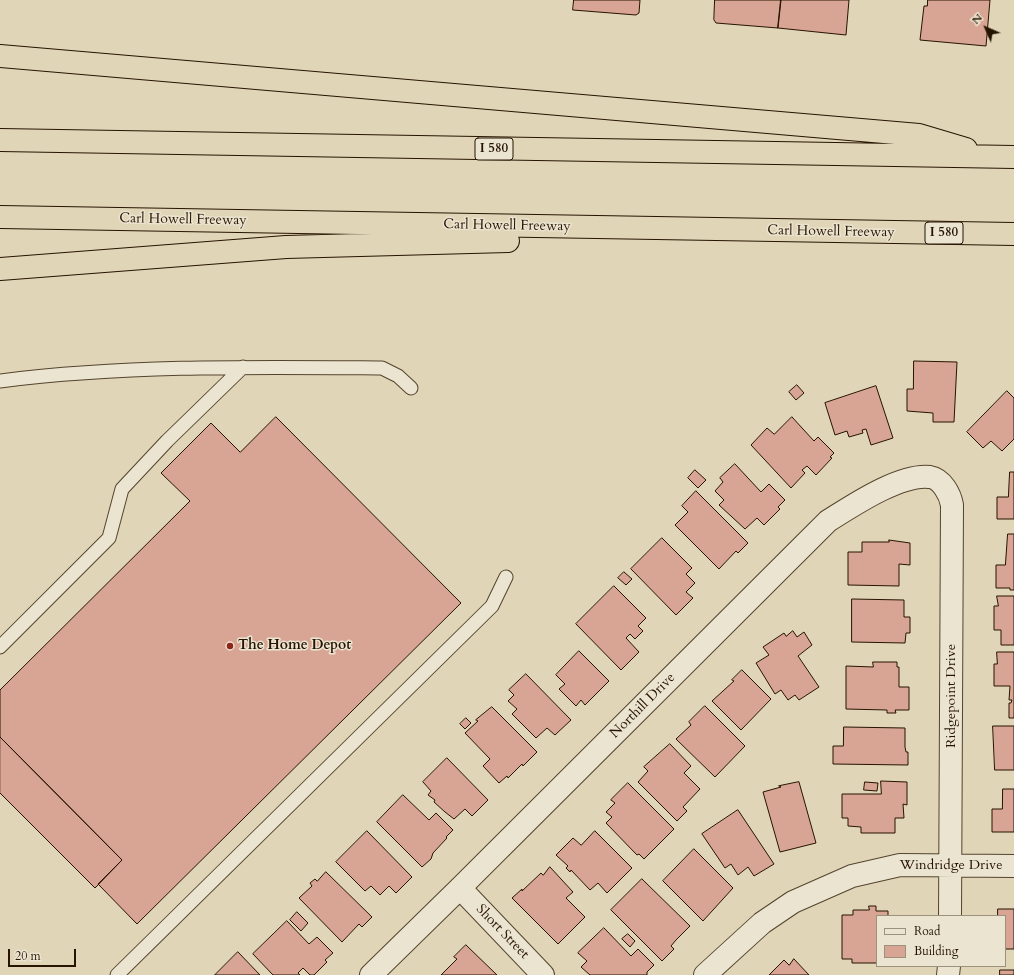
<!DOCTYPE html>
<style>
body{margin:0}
#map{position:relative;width:1014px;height:975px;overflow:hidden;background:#e0d5b7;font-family:Cardo,serif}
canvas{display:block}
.legend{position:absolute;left:876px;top:915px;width:130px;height:52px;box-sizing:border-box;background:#ebe4d0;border:1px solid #9c917d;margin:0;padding:5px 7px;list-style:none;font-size:12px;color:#261401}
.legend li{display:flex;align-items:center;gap:8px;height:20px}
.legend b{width:20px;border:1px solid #9c917d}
.north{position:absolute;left:966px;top:8px;width:40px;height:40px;-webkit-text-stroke:3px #ebe4d0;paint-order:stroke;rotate:315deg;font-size:11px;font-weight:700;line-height:16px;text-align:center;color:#261401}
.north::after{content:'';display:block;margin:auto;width:14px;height:18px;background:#261401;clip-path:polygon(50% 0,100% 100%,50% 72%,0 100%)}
.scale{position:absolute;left:8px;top:949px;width:68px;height:18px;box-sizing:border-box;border:2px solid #261401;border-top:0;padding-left:5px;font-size:12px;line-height:14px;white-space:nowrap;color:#261401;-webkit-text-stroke:3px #ebe4d0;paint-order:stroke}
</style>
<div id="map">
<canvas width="1014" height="975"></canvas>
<ul class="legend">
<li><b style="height:5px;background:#ebe4d0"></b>Road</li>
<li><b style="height:11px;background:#d8a494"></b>Building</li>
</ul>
<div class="north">N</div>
<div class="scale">20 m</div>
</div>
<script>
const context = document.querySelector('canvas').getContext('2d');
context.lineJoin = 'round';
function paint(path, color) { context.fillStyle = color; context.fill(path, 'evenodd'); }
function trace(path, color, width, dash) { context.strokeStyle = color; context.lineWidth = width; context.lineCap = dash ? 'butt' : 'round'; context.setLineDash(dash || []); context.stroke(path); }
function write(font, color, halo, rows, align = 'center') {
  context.font = font + ' Cardo,serif'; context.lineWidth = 3; context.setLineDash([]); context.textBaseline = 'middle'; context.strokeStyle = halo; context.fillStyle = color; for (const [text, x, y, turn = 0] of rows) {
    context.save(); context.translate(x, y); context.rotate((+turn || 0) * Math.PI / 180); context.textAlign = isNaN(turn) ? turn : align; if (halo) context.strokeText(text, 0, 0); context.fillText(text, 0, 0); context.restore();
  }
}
const building = new Path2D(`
 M574,0h66l-1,13 -3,2 -63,-5z
 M715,0h66l-3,28 -62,-5 -2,-3z
 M781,0h68l-3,35 -68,-7z
 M928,0h62l-4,46 -66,-6 4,-34h3z
 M914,361l43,1 -3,60h-21v-9l-26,-2v-22h6z
 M797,385l7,8 -8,7 -7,-8z
 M876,386l17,52 -22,7 -5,-16 -4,1 1,3 -14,4 -2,-6 -12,4 -10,-32z
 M1007,391l7,7v41l-12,12 -11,-10 -8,7 -16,-16z
 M276,417l185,186 -324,321 -39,-40 24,-24 -122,-123v-47l190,-189 -29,-28 50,-50 29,29z
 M792,417l22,24 4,-4 16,16 -4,4 2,1 -16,17 -9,-9 -5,4 3,3 -14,15 -40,-43 16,-17 7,6z
 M735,464l26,28 8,-8 16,16 -7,7 2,2 -16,16 -7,-7 -12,11 -26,-24 5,-5 -9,-9 8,-9 -3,-4z
 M695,470l11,10 -8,8 -10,-10z
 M1010,472h4v47h-17v-22h11z
 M696,491l52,52 -10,10 -2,-2 -17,18 -44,-44 13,-13 -6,-6z
 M1008,534h6v56h-4v-2h-14v-23h9z
 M662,538l30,30 -6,6 9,9 -9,9 7,6 -17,17 -45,-46z
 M889,540l21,3v22l-11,-1v22l-51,-1v-33h14v-10h27z
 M624,572l8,7 -6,6 -8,-7z
 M614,586l32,32 -8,8 5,5 -8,8 -5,-5 -4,4 13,14 -18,18 -45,-46z
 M997,596h17v49h-13v-15h-7v-24h4z
 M852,599l52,1v17h6v16h-4l-1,10 -53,-1z
 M793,631l4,6 7,-5 8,13 -14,11 21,31 -20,13 -4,-5 -7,5 -7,-10 -6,4 -19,-31 13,-8 -6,-8 21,-14 2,3z
 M579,651l30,30 -24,24 -4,-5 -5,6 -17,-17 6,-5 -9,-9z
 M997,652h17v66h-5v-15h2l1,-3h-3l1,-14h-16v-22h3z
 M873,662h24v5h2v20h10v23h-14l1,3h-9v-3l-41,-1v-43l27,1z
 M742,670l29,29 -30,31 -29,-29 22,-20 -2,-1z
 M526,674l45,46 -16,15 -8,-7 -11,10 -24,-24 5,-5 -9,-8 6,-6 -5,-5z
 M705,706l40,40 -30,31 -39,-38 15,-14 -2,-3z
 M492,707l45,45 -14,14 -1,-2 -14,14 -1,-2 -8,7 -16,-17 7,-7 -25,-26 13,-12 -2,-1z
 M466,718l5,5 -6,6 -5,-5z
 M993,726h21v44h-19z
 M844,727l61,1v19l1,5h2v13l-75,-1v-18h10z
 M0,737l122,123 -27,28 -95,-95z
 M670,744l21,22 -7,7 16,16 -17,18 4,4 -10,10 -39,-39 10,-11 -4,-4z
 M447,758l41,42 -16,16 -7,-7 -11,10 -9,-7 -11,-10 1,-2 -7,-5 3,-4 -8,-9z
 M881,781l26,1v23l-4,-1 1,14h-9v15h-34v-6l-13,-1v-8h-6v-24h39z
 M799,782l17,61 -36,9 -17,-60 18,-5 -2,-1z
 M865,782l13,1 -1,8 -13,-1z
 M628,783l46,46 -30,30 -5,-5 -2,1 -31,-32 6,-6 -6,-5 9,-9 -4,-3z
 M1003,789h11v43h-22v-23h10z
 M403,795l26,25 7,-7 17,17 -7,7 1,1 -14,15 -2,6 -9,8 -45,-45z
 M738,810l36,54 -20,12 -6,-9 -10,8 -7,-11 -6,4 -23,-34z
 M367,831l45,46 -16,16 -7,-7 -9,9 -9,-9 -6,5 -29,-29z
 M595,831l37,37 -25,25 -9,-10 -8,7 -19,-20 -1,2 -4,-4 2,-2 -12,-11 17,-17 8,7z
 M694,849l39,39 -30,33 -40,-40z
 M550,867l23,25 -7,6 19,19 -27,27 -46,-46 10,-9v2l19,-18 2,2z
 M326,872l46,45 -10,10 -3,-3 -17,18 -43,-44 13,-12 -2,-3 5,-4 2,2z
 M642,879l48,47 -14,14 -5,6 3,3 -12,12 -51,-51z
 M869,906h7v5h12v5h-11v47h-25v-4h-10v-44h11v-5h16z
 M998,909h16v40h-9v-33h-7z
 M297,912l11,11 -7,8 -11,-11z
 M287,921l22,23 8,-7 16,16 -8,7 2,2 -13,13h-4l-7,-7 -5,5 2,2h-27l-20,-21z
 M604,928l27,28 7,-7 16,16 -7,7v3h-57l-9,-8 6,-6 -9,-8z
 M628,934l7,7 -5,6 -8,-8z
 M466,945l31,30h-56l16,-16 -3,-2z
 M238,952l22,23h-45z
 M794,959l15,16h-40l15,-15 5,5z
 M1000,970h14v5h-14z`);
paint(building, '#d8a494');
trace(building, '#261401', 1);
const lane = new Path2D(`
 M0,381c126,-16 255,-14 382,-13l16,8 13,12
 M0,647l109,-109 13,-49 45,-48 76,-74
 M117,975l375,-369 14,-29`);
const street = new Path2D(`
 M460,888l83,87
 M371,975l89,-87 368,-367c24,-15 73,-48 102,-44 12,2 20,17 22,28l-2,411
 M705,975l57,-52 31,-21 59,-26 48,-11 114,1
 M948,975l1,-9`);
const highway = new Path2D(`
 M0,56l919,79 47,14
 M0,140l1014,17
 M0,217l1014,17
 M0,269l286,-22 222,-6`);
trace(lane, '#54442e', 15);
trace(street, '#54442e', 24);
trace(highway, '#261401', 24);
trace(lane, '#ebe4d0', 13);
trace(street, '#ebe4d0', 22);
trace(highway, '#e0d5b7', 22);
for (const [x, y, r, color] of [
 [230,646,4,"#8f2418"]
]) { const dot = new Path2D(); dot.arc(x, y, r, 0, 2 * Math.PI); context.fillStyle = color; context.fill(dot); trace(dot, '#ebe4d0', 1.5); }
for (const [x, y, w] of [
 [494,149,38],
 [944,233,38]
]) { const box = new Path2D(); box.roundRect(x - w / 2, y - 11, w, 22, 3); context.fillStyle = '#ebe4d0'; context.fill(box); trace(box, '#261401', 1); }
write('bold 13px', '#261401', null, [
 ["I 580",494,149],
 ["I 580",944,233]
]);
write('14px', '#261401', '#ebe4d0', [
 ["Carl Howell Freeway",183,220,1],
 ["Carl Howell Freeway",507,226,1],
 ["Carl Howell Freeway",831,232,1],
 ["Ridgepoint Drive",952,696,-90],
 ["Northill Drive",643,706,-45],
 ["Windridge Drive",951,866],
 ["Short Street",502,932,46]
]);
write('bold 14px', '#261401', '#ebe4d0', [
 ["The Home Depot",238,646]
], 'left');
</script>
